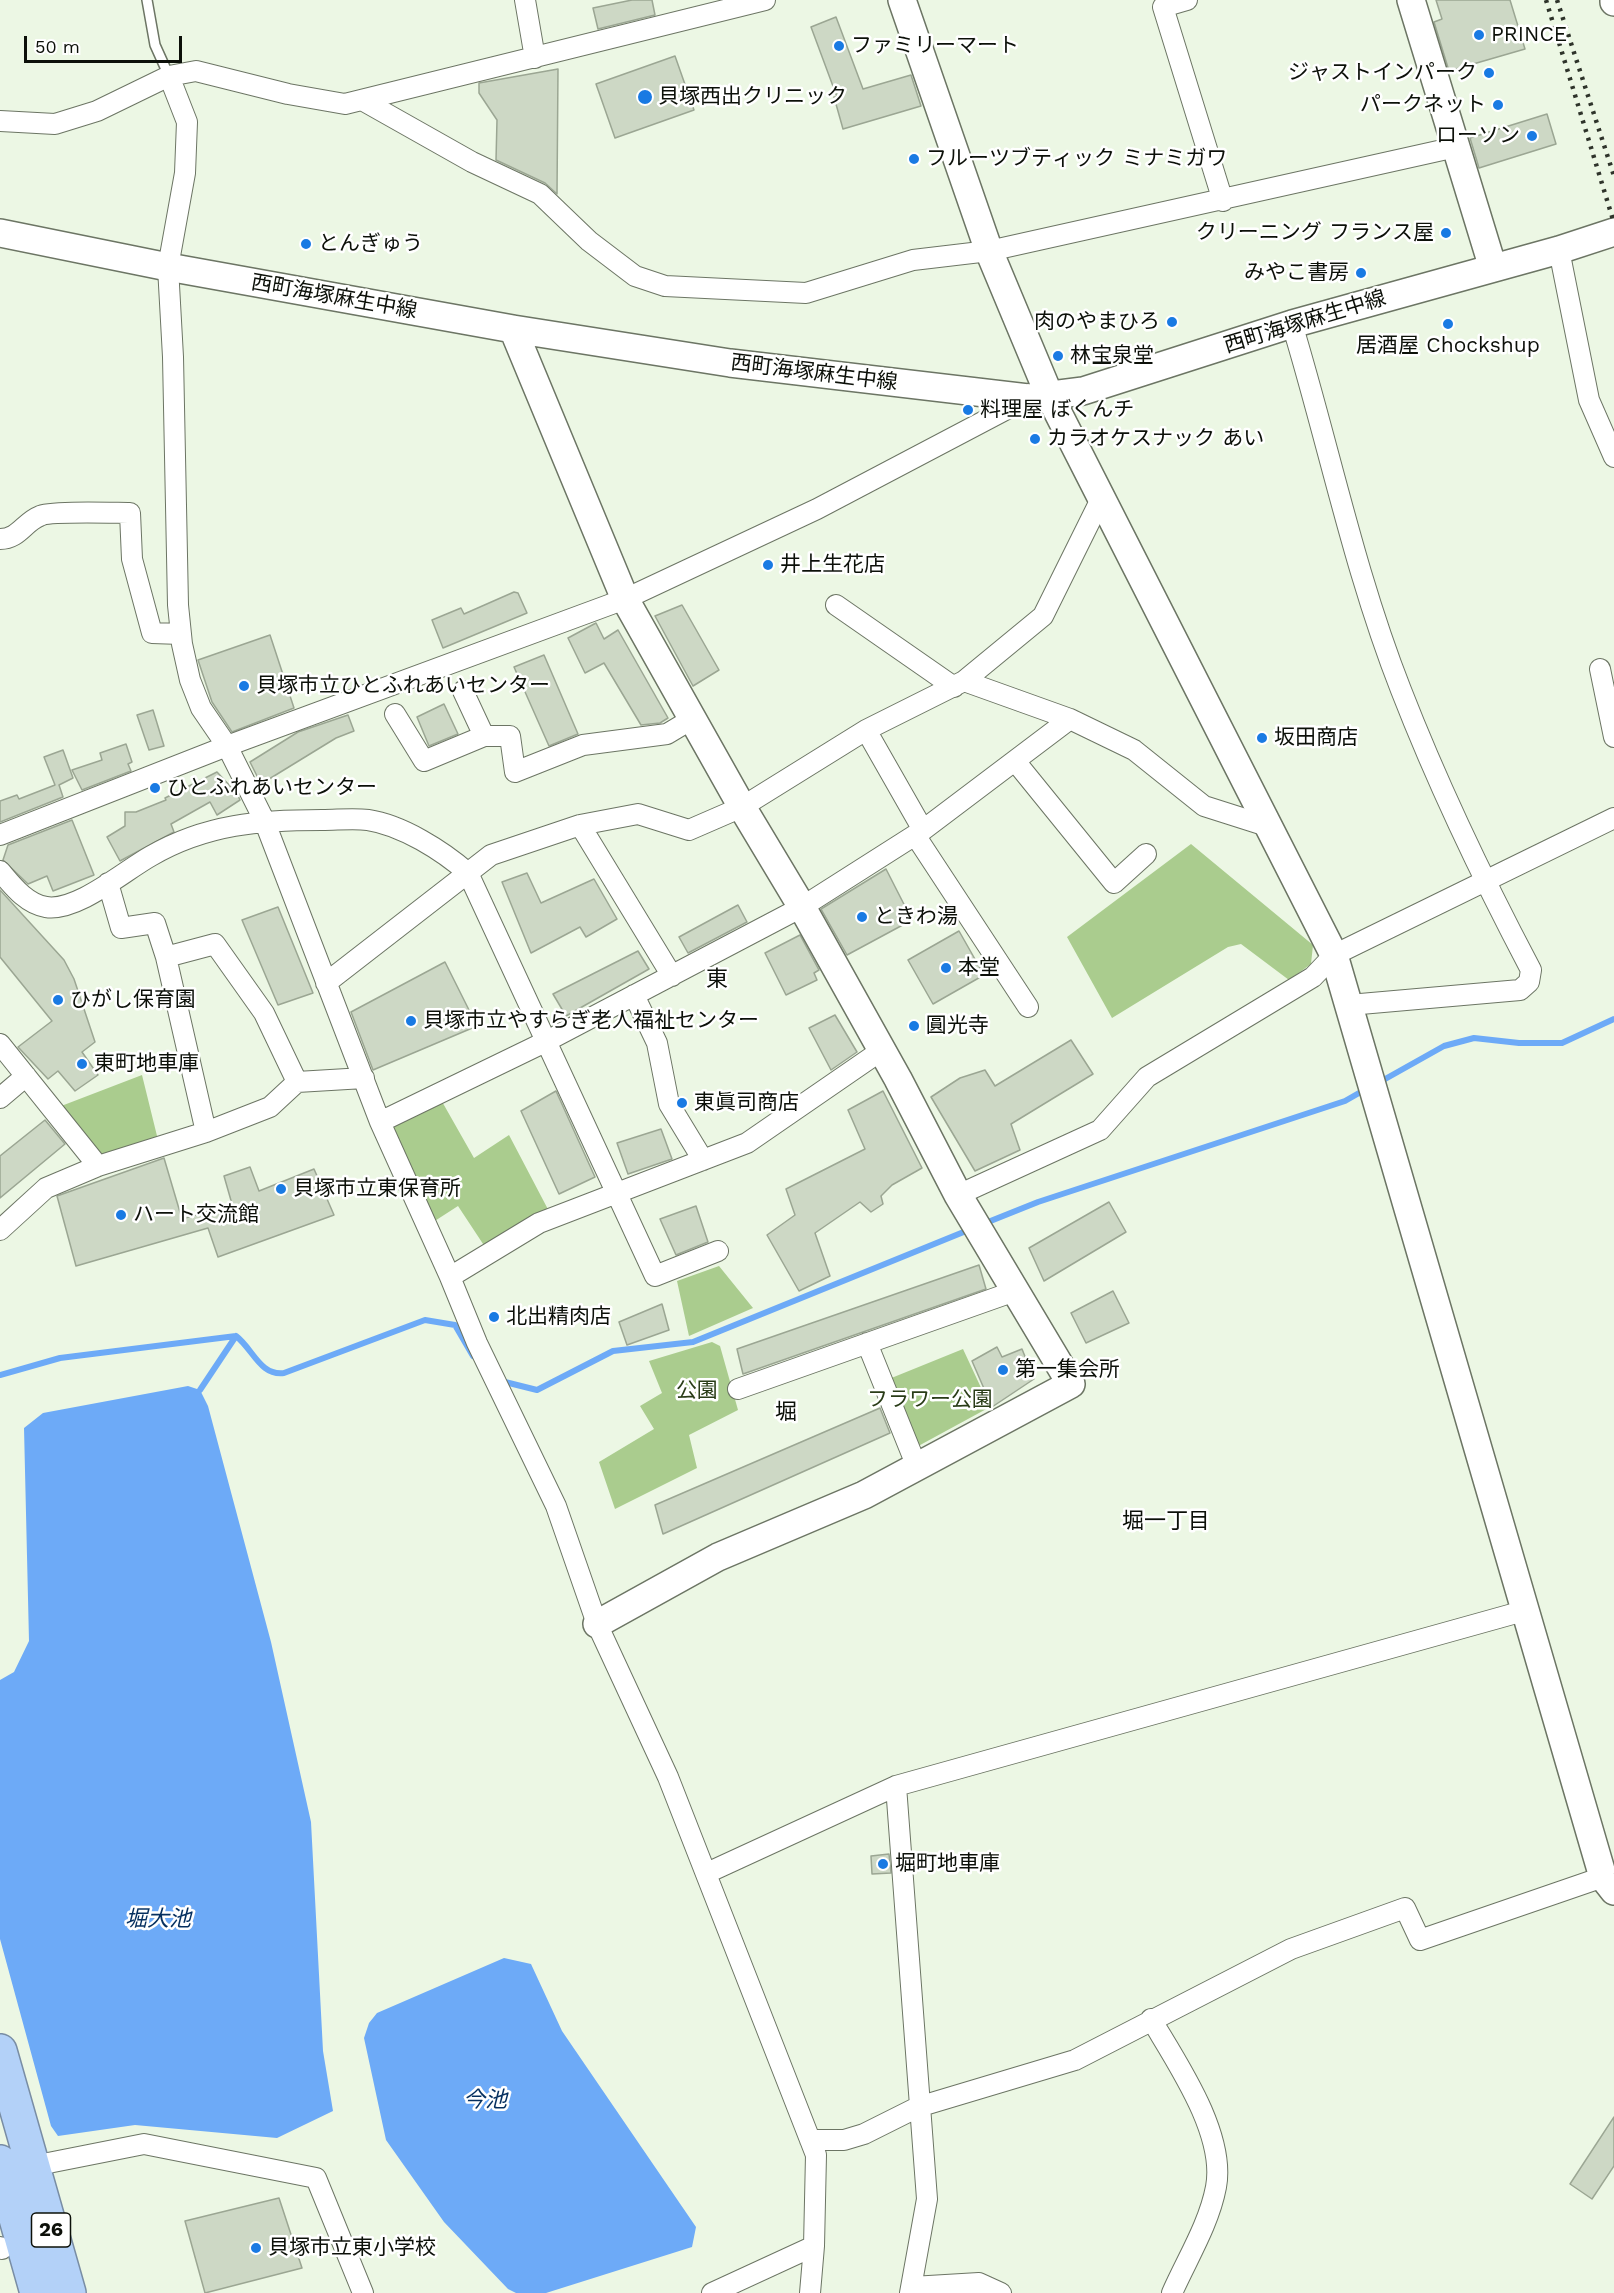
<!DOCTYPE html>
<meta charset="utf-8">
<style>
body{margin:0}
#map{position:relative;width:1614px;height:2293px;overflow:hidden;background:#ecf7e4;font-family:"Work Sans",sans-serif}
canvas{display:block}
.scale{position:absolute;left:24px;top:36px;width:158px;height:27px;box-sizing:border-box;border:3px solid #0c1009;border-top:0;padding-left:8px;font-size:18px;line-height:21px;white-space:nowrap;color:#0c1009;-webkit-text-stroke:4px #fff;paint-order:stroke}
</style>
<div id="map">
<canvas width="1614" height="2293"></canvas>
<div class="scale">50 m</div>
</div>
<script>
const context = document.querySelector('canvas').getContext('2d');
context.lineJoin = 'round';
function paint(path, color) { context.fillStyle = color; context.fill(path, 'evenodd'); }
function trace(path, color, width, dash) { context.strokeStyle = color; context.lineWidth = width; context.lineCap = dash ? 'butt' : 'round'; context.setLineDash(dash || []); context.stroke(path); }
function write(font, color, halo, rows, align = 'center') {
  context.font = font + ' "Work Sans","Noto Sans JP",sans-serif'; context.lineWidth = 5; context.setLineDash([]); context.textBaseline = 'middle'; context.strokeStyle = halo; context.fillStyle = color; for (const [text, x, y, turn = 0] of rows) {
    context.save(); context.translate(x, y); context.rotate((+turn || 0) * Math.PI / 180); context.textAlign = isNaN(turn) ? turn : align; if (halo) context.strokeText(text, 0, 0); context.fillText(text, 0, 0); context.restore();
  }
}
paint(new Path2D(`
 M1191,844l122,101 -2,19 -22,16 -48,-36 -13,3 -116,71 -45,-81z
 M142,1075l17,69 -60,22 -43,-58z
 M436,1091l38,67 35,-23 43,82 -63,36 -31,-47 -31,20 -47,-104z
 M719,1266l34,42 -64,28 -12,-55z
 M712,1342l8,4 18,64 -49,25 8,33 -82,41 -16,-47 55,-33 -14,-23 22,-13 -13,-32z
 M963,1349l27,58 -79,43 -27,-69z`), '#aacc8e');
paint(new Path2D(`
 M188,1386l12,4 8,16 63,236 40,180 12,229 10,60 -56,27 -142,-13 -77,11 -7,-10 -51,-187v-259l14,-8 15,-31 -5,-213 19,-15z
 M504,1958l27,6 31,67 134,196 -4,20 -146,46h-30l-8,-4 -64,-67 -58,-82 -22,-102 5,-15 8,-10z`), '#6daaf7');
trace(new Path2D(`
 M1378,1083l66,-37 30,-8 45,5h43l52,-24
 M983,1224l55,-22 307,-101 21,-12
 M0,1375l60,-17 176,-22
 M501,1381l36,9 76,-39 80,-9 278,-113
 M200,1390l36,-54c17,13 24,40 48,37l141,-53 30,5 18,31`), '#6daaf7', 6);
const building = new Path2D(`
 M632,0h20l3,15 -57,14 -5,-21z
 M1436,0h74l15,49 -76,22 -15,-49 8,-3z
 M836,17l27,72 48,-14 10,31 -78,23 -9,-32h3l-26,-70z
 M675,56l19,54 -79,28 -19,-54z
 M558,69l-1,125 -12,-11 -49,-23 1,-40 -18,-27v-10z
 M1547,114l9,30 -77,24 -9,-30z
 M514,592l4,1 9,20 -84,35 -11,-28 29,-12 3,6z
 M682,605l37,65 -26,16 -38,-70z
 M596,623l8,16 14,-9 50,88 -8,5 -19,2 -37,-62 -19,10 -17,-35z
 M270,635l24,73 -62,24 -20,-30 -14,-42z
 M544,655l34,79 -29,12 -35,-79z
 M444,704l14,30 -29,12 -12,-29z
 M153,710l11,36 -15,4 -12,-35z
 M348,715l6,16 -18,7 -75,46 -11,-22 48,-30z
 M126,744l6,18 -4,2 3,7 -49,19 -10,-20 30,-10 -2,-7z
 M63,750l10,28 -14,7 4,12 -63,25v-21l17,-6 2,4 36,-14 -11,-28z
 M217,772l14,15h3l6,13 -23,15 -7,-13 -39,22 3,8 -54,29 -13,-24 18,-11v-14h11l30,-12 -1,-2z
 M72,820l22,55 -41,16 -6,-15 -19,8 -25,-24 5,-15z
 M886,869l26,51 -65,35 -26,-46z
 M527,873l14,30 53,-24 23,40 -31,18 -6,-10 -49,26 -29,-71z
 M0,890l64,70 10,19 21,63 -13,10 16,23 -23,16 -17,-20 -10,8 -30,-32 34,-26 -52,-64z
 M738,905l9,17 -59,31 -9,-16z
 M278,907l35,86 -35,12 -36,-85z
 M959,931l25,44 -51,29 -25,-44z
 M800,935l19,35 -5,3 3,7 -31,15 -21,-42z
 M638,951l11,18 -83,47 -13,-22z
 M445,962l32,64 -104,44 -22,-58z
 M835,1015l22,37 -26,18 -22,-42z
 M1071,1040l22,34 -82,50 9,26 -45,21 -44,-74 29,-19 25,-8 10,16z
 M556,1091l39,86 -36,17 -38,-83z
 M883,1091l39,77 -30,17 -11,11 2,8 -12,8 -11,-10 -45,31 15,43 -31,15 -32,-56 28,-20 -9,-26 79,-40 -17,-39z
 M45,1120l20,24 -65,54v-42z
 M661,1129l11,30 -44,15 -11,-31z
 M164,1158l18,61 50,-15 -8,-28 26,-9 9,24 55,-22 20,46 -116,42 -10,-29 -132,38 -19,-70z
 M1109,1202l17,30 -82,49 -15,-33z
 M696,1206l12,36 -32,13 -16,-36z
 M979,1265l7,24 -243,85 -6,-25z
 M1113,1291l16,32 -43,20 -15,-30z
 M662,1304l7,26 -42,15 -8,-23z
 M997,1347l5,10 20,-8 12,30 -42,28 -20,-46z
 M880,1408l10,25 -227,101 -8,-29z
 M889,1854l2,19 -19,1 -1,-18z
 M1614,2117v49l-22,33 -22,-15z
 M279,2198l23,70 -97,25 -20,-72z`);
paint(building, '#cdd8c5');
trace(building, '#9ba693', 1.5);
const lane = new Path2D(`
 M147,0l8,45 14,31`);
const street = new Path2D(`
 M525,0l10,58
 M1187,0l-24,7 60,194
 M169,76l18,46 -2,51 -17,94 5,90 5,248 4,39 8,36 11,28 26,38 37,74 116,302 70,155 27,66 79,163 41,118 71,153 148,378 -2,91 -4,47
 M362,100l110,62 68,32 49,47 46,35 30,10 141,7 107,-33 76,-9 467,-104
 M0,121l55,3 42,-13 72,-35 27,-5 92,23 57,10 420,-104
 M1559,250l30,150 25,57
 M1292,324c37,122 62,247 109,366 37,95 82,189 130,280l-2,12 -9,8 -171,15
 M0,539c19,0 24,-17 40,-23 9,-5 74,-3 90,-3l2,46 20,74 29,1
 M836,605l118,82
 M1600,669l14,68
 M964,681l106,38 64,31 70,56 66,21
 M463,691l21,45
 M395,714l29,47 60,-25h26l5,36 68,-27 84,-11 25,-15
 M866,730l57,100
 M1015,761l99,122 32,-29
 M580,825l92,151
 M0,835l227,-89 398,-147 192,-90 211,-111
 M915,835l113,172
 M0,871c12,14 26,33 46,36 31,5 78,-36 105,-51 55,-32 110,-36 171,-36 15,0 32,-2 46,0 34,5 75,31 100,53l187,403 63,-25
 M108,883l13,45 34,-5 11,34 40,175
 M166,957l49,-13 49,69 33,69
 M326,983l165,-128 89,-30 58,-11 51,16 53,-23 124,-77 98,-49 79,-65 59,-119
 M634,995l23,48 12,61 34,56
 M0,1044l98,122
 M0,1098l26,-22
 M380,1122l165,-80 257,-135 121,-77 147,-111
 M958,1195l142,-65 47,-53 166,-100 21,-22 280,-137
 M0,1230l46,-42 52,-22 108,-34 64,-25 27,-25 67,-4
 M450,1277l89,-54 208,-80 135,-93
 M867,1343l50,124
 M738,1389l277,-98
 M896,1786l31,413 -17,94
 M707,1873l189,-87 631,-176
 M1151,2019c26,44 75,115 65,168 -7,37 -29,72 -44,106
 M810,2140h34l20,-6 54,-27 157,-47 216,-111 114,-41 15,32 183,-63
 M33,2166l111,-22 172,34 47,115
 M0,2247l2,2
 M912,2287l67,-4 22,10
 M712,2293l102,-47`);
const secondary = new Path2D(`
 M902,0l87,251 61,146 284,558 269,922 11,14
 M1411,0l82,268
 M1614,0v2
 M0,233l168,34 345,62 217,34 298,35 55,-7 209,-67 267,-74 55,-18
 M513,329l112,270 117,208 60,100 96,172 60,116 113,189 -207,111 -146,62 -121,67`);
const highway = new Path2D(`
 M0,2051l69,242
 M0,2162l37,131`);
trace(lane, '#6c7564', 12);
trace(street, '#6c7564', 22);
trace(secondary, '#6c7564', 30);
trace(highway, '#798da4', 36);
trace(lane, '#fff', 9);
trace(street, '#fff', 20);
trace(secondary, '#fff', 27);
trace(highway, '#b3d1f8', 33);
trace(new Path2D(`
 M1546,0l68,223
 M1557,0l57,176`), '#2e332a', 4.5, [3, 6]);
for (const [x, y, r, color] of [
 [1479,35,6,"#197ae3"],
 [839,46,6,"#197ae3"],
 [1489,73,6,"#197ae3"],
 [645,97,8,"#197ae3"],
 [1498,105,6,"#197ae3"],
 [1532,136,6,"#197ae3"],
 [914,159,6,"#197ae3"],
 [1446,233,6,"#197ae3"],
 [306,244,6,"#197ae3"],
 [1361,273,6,"#197ae3"],
 [1172,322,6,"#197ae3"],
 [1448,324,6,"#197ae3"],
 [1058,356,6,"#197ae3"],
 [968,410,6,"#197ae3"],
 [1035,439,6,"#197ae3"],
 [768,565,6,"#197ae3"],
 [244,686,6,"#197ae3"],
 [1262,738,6,"#197ae3"],
 [155,788,6,"#197ae3"],
 [862,917,6,"#197ae3"],
 [946,968,6,"#197ae3"],
 [58,1000,6,"#197ae3"],
 [411,1021,6,"#197ae3"],
 [914,1026,6,"#197ae3"],
 [82,1064,6,"#197ae3"],
 [682,1103,6,"#197ae3"],
 [281,1189,6,"#197ae3"],
 [121,1215,6,"#197ae3"],
 [494,1317,6,"#197ae3"],
 [1003,1370,6,"#197ae3"],
 [883,1864,6,"#197ae3"],
 [256,2248,6,"#197ae3"]
]) { const dot = new Path2D(); dot.arc(x, y, r, 0, 2 * Math.PI); context.fillStyle = color; context.fill(dot); trace(dot, '#fff', 2); }
for (const [x, y, w] of [
 [51,2230,39]
]) { const box = new Path2D(); box.roundRect(x - w / 2, y - 17, w, 34, 4.5); context.fillStyle = '#fff'; context.fill(box); trace(box, '#0c1009', 1.5); }
write('bold 20px', '#0c1009', null, [
 ["26",51,2230]
]);
write('21px', '#0c1009', '#fff', [
 ["PRINCE",1491,35],
 ["ファミリーマート",851,46],
 ["ジャストインパーク",1477,73,"right"],
 ["貝塚西出クリニック",658,97],
 ["パークネット",1486,105,"right"],
 ["ローソン",1520,136,"right"],
 ["フルーツブティック ミナミガワ",926,159],
 ["クリーニング フランス屋",1434,233,"right"],
 ["とんぎゅう",318,244],
 ["みやこ書房",1349,273,"right"],
 ["肉のやまひろ",1160,322,"right"],
 ["居酒屋 Chockshup",1448,346,"center"],
 ["林宝泉堂",1070,356],
 ["料理屋 ぼくんチ",980,410],
 ["カラオケスナック あい",1047,439],
 ["井上生花店",780,565],
 ["貝塚市立ひとふれあいセンター",256,686],
 ["坂田商店",1274,738],
 ["ひとふれあいセンター",167,788],
 ["ときわ湯",874,917],
 ["本堂",958,968],
 ["ひがし保育園",70,1000],
 ["貝塚市立やすらぎ老人福祉センター",423,1021],
 ["圓光寺",926,1026],
 ["東町地車庫",94,1064],
 ["東眞司商店",694,1103],
 ["貝塚市立東保育所",293,1189],
 ["ハート交流館",133,1215],
 ["北出精肉店",506,1317],
 ["第一集会所",1015,1370],
 ["堀町地車庫",895,1864],
 ["貝塚市立東小学校",268,2248]
], 'left');
write('21px', '#0c1009', '#fff', [
 ["西町海塚麻生中線",334,297,10],
 ["西町海塚麻生中線",1305,322,-17],
 ["西町海塚麻生中線",814,373,7]
]);
write('21px', '#293c17', '#fff', [
 ["公園",697,1391],
 ["フラワー公園",930,1400]
]);
write('22px', '#0c1009', '#fff', [
 ["東",717,980],
 ["堀",786,1413],
 ["堀一丁目",1166,1522]
]);
write('italic 22px', '#052f5f', '#fff', [
 ["堀大池",158,1920],
 ["今池",485,2101]
]);
</script>
